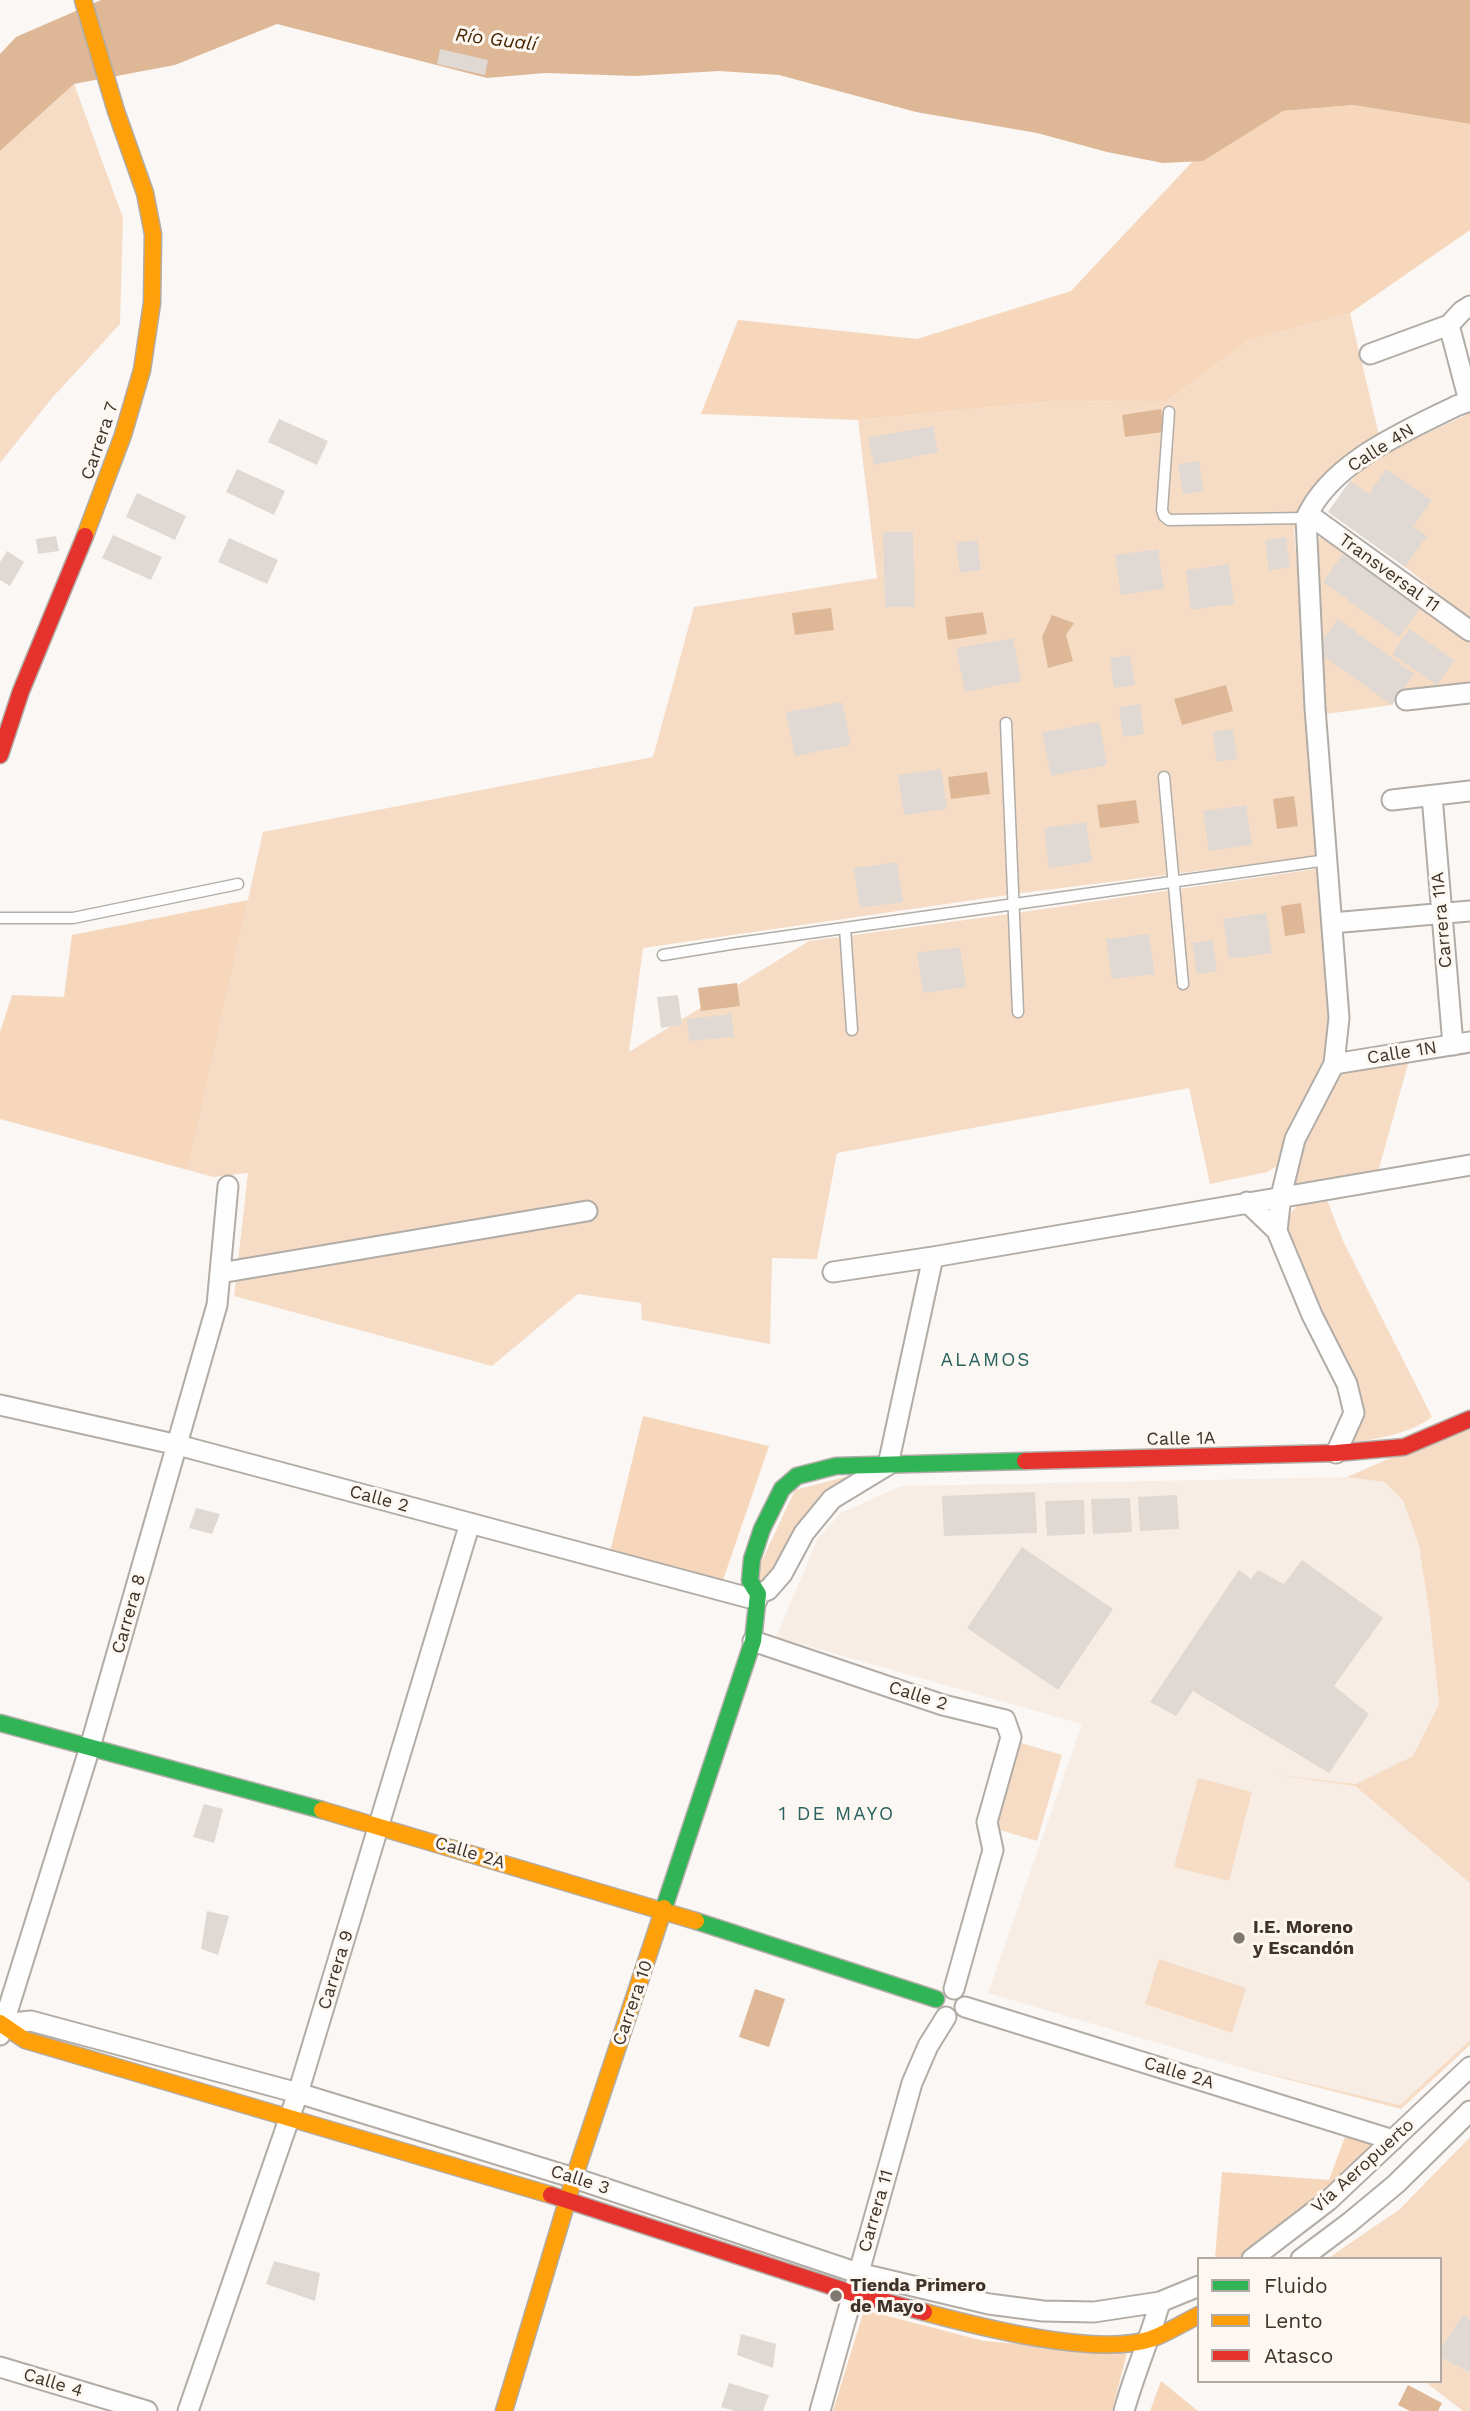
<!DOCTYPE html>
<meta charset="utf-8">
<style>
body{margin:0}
#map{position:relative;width:1470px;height:2411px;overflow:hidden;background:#faf7f5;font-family:"Work Sans",sans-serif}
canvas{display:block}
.legend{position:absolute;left:1197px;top:2257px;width:245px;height:126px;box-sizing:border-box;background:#fdf7f2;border:2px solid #b1a9a2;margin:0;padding:9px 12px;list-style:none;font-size:21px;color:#3f3329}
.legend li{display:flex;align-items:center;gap:14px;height:35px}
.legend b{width:35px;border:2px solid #b1a9a2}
</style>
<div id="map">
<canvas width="1470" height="2411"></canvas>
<ul class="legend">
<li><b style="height:9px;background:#30b455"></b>Fluido</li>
<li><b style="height:9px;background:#ff9f0a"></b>Lento</li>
<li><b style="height:9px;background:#e5322d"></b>Atasco</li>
</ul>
</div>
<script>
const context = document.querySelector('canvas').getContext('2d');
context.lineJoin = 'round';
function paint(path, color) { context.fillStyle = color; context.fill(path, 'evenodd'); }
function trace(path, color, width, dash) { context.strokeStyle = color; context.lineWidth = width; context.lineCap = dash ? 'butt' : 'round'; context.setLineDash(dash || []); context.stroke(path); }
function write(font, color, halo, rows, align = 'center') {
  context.font = font + ' "Work Sans",sans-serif'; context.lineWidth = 6; context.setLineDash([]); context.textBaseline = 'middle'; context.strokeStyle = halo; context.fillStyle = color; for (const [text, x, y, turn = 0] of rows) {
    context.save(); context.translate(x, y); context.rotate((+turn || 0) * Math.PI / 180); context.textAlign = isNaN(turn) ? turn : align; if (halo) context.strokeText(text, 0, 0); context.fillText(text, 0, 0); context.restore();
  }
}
paint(new Path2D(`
 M1355,1477l29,5 19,18 16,46 10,64 10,94 -26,52 -57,28 -55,-6 54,8 115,97v157l-70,65 -164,-39 -248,-73 94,-269 -306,-87 42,-99 23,-25 60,-27z`), '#f7ede5');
paint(new Path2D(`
 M74,84l49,134 -3,106 -68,74 -52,65v-312z
 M1350,313l30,126 -30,16 -32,28 -12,31 -12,16 20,235 3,91 -295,37 -379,55 -14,104 180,-111 193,-26 320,-47 8,163 -6,33 -40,98 -17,10 -57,12 -21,-96 -352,65 -20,106 -45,-1 -2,86 -128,-24 -1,-17 -63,-9 -86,72 -258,-70 14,-123 -35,4 -25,-7 75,-338 390,-75 41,-150 183,-29 -19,-158 200,-19 108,1 82,-61z
 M1470,413v206l-65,-52 -77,-55 30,-41 40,-24z
 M1323,534l147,107v44l-68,7 -10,13 -66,9 -7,-62 -1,-112z
 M1410,1057l-32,115 -89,16 15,-49 32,-69z
 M1308,1198l19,2 16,41 89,176c-24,18 -54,21 -84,27 15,-28 19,-30 9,-62 -13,-25 -75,-138 -70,-160 2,-11 12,-18 21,-24z
 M1470,1423v460l-115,-97 -84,-12 85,10 57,-28 26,-52 -10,-94 -10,-64 -16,-46 -19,-18 -37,-5z
 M868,1471l-101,116 -15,-5 43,-92z
 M1018,1742l44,13 -25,86 -44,-13z
 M1198,1778l54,14 -23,89 -55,-14z
 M1159,1959l87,29 -14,45 -87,-29z
 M1470,2040v5l-69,64 -165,-43 164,39z
 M1470,2137v182l-7,-3 -23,34v-91h-113l73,-50z
 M1440,2357l30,16v38h-7l-39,-30h16z`), '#f6dcc5');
paint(new Path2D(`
 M1353,105l117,19v106l-120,83 -102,28 -82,61 -108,-1 -200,19 -157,-6 37,-94 179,19 154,-48 122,-130 90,-50z
 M248,900l-60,270 -188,-51v-87l12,-37 52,2 8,-62z
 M643,1416l126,30 -46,134 -113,-28z
 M1345,2137l27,4v10l-130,108h-27l7,-87 107,8z
 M864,2310l120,31 143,12 -15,58h-279z
 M1161,2381l37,30h-48z`), '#f6d7bb');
paint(new Path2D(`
 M101,0h1369v124l-117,-19 -70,6 -80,50 -40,2 -56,-11 -70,-19 -121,-21 -137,-37 -60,-4 -84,5 -90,-3 -58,5 -210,-54 -102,41 -101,19 -74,67v-97l16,-17z
 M1161,409l3,23 -39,5 -3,-22z
 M831,608l3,22 -39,5 -3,-22z
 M983,612l4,22 -39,6 -3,-23z
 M1052,615l22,8 -8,12 7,26 -25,7 -6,-31z
 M1226,685l7,26 -51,14 -8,-26z
 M987,772l3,22 -39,5 -3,-22z
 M1294,796l4,30 -21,3 -4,-30z
 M1136,800l3,23 -39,5 -3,-23z
 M1301,903l4,30 -20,3 -4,-30z
 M737,983l3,23 -39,5 -3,-23z
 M755,1989l30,10 -16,48 -30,-10z
 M1408,2385l34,18 -4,8h-28l-12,-6z`), '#deb896');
paint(new Path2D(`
 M440,49l48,11 -3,15 -48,-11z
 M279,419l49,22 -11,24 -49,-23z
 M933,426l5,26 -64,13 -6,-27z
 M1199,461l4,30 -20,3 -5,-30z
 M237,469l48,22 -11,24 -48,-23z
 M1386,469l46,31 -18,26 -22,-15 35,25 -22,31 -77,-55 22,-31 19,13z
 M137,493l49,23 -11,24 -49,-23z
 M883,532h30l2,75h-30z
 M113,535l49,22 -11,23 -49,-22z
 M56,536l3,15 -21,3 -2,-15z
 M1286,537l4,30 -21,3 -4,-30z
 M229,538l49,22 -11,24 -49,-22z
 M977,540l4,30 -21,3 -4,-30z
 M1158,549l6,40 -43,6 -6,-40z
 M7,551l17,11 -14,24 -10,-6v-18z
 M1345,551l77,55 -23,31 -76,-55z
 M1229,564l5,40 -43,6 -5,-40z
 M1338,619l76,55 -22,31 -77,-55z
 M1409,629l45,31 -17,25 -45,-31z
 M1013,638l8,43 -56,11 -9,-44z
 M1130,655l5,30 -21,3 -4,-30z
 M842,702l9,43 -56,11 -9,-44z
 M1140,704l4,30 -21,3 -4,-30z
 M1099,722l8,43 -56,11 -9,-44z
 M1233,729l4,30 -20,3 -4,-30z
 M941,769l6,40 -43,6 -6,-40z
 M1246,805l6,40 -43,6 -6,-40z
 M1086,822l6,40 -43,6 -5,-40z
 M897,862l6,40 -43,6 -6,-40z
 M1266,913l6,40 -43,6 -6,-40z
 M1149,934l6,40 -43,5 -6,-40z
 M1213,940l4,31 -20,3 -5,-31z
 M960,947l6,40 -43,6 -6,-40z
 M678,995l4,30 -21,3 -4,-31z
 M731,1014l3,23 -45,4 -2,-22z
 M1035,1492l2,41 -93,3 -2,-40z
 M1177,1495l2,34 -39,2 -2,-34z
 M1130,1498l2,34 -39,2 -2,-35z
 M1084,1500l1,34 -38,2 -2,-35z
 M196,1508l24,6 -8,20 -23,-6z
 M1022,1547l91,62 -55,81 -91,-62z
 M1302,1560l81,58 -49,68 35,28 -40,59 -136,-82 -17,25 -26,-14 89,-132 12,9 7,-9 26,14z
 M204,1804l19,5 -9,34 -21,-6z
 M207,1911l22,5 -11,39 -17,-6z
 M274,2261l46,12 -5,28 -49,-17z
 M1463,2315l7,4v54l-30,-16v-7z
 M741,2334l35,10 -3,24 -36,-13z
 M729,2383l40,12 -6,16h-28l-14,-4z`), '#e0d9d3');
const lane = new Path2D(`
 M1169,412l-7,98 2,6 5,4 137,-2
 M1006,723l12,289
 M1164,777l19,207
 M0,918h73l165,-34
 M845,928l7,102
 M663,955l68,-11 596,-84`);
const street = new Path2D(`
 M1370,354l79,-29
 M1469,401l-20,-76 13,-14 8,-5
 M1308,514l162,117
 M1406,700l64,-7
 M1432,796l21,249
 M1392,800l78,-9
 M1332,923l138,-12
 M1334,1064l136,-22
 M1247,1202l30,29 35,84 35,69 7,29 -18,40
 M1277,1231l4,-35 14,-57 39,-75 5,-46 -24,-310 -9,-190c25,-56 98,-86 150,-112l14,-5
 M833,1272l100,-15 537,-92
 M220,1273l367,-62
 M0,1405l178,40 579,155
 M758,1594l10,-4 14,-16 22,-41 28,-34 56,-34 45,-208
 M753,1641l190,64 62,15 6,17 -24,85 6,28 -39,139
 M965,2007l428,133
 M4,2024l27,-3 267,72 276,85 284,95 131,31 54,7 51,1 66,-10 39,-16
 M0,2035l90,-288 127,-442 11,-119
 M1252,2259l77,-59 141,-133
 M1301,2259l48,-36 47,-39 74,-73
 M0,2367l147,44
 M188,2411l110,-318 172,-570
 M820,2411l92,-328 16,-37 18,-29
 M1124,2411c10,-37 26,-72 36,-109`);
const fast = new Path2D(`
 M0,1723l322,87
 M664,1908l89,-267 5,-47 -8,-13 2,-22 10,-30 20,-40 15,-13 39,-10 189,-5
 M696,1921l240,78`);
const slow = new Path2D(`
 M83,0l33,111 29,82 8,41 -1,69 -10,67 -19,65 -38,101
 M322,1810l374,111
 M0,2023l25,17 526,155
 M924,2312c56,15 172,45 227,27 16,-6 32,-16 48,-24
 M504,2411l70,-233 90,-270`);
const jam = new Path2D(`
 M0,755l21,-64 64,-155
 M1025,1461l311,-8 68,-6 66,-28
 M551,2195l301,98 72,19`);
trace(lane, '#b2aca6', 13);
trace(street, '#b2aca6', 23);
trace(fast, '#b2aca6', 19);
trace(slow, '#b2aca6', 19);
trace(jam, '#b2aca6', 19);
trace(lane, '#fefefe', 10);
trace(street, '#fefefe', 19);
trace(fast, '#30b455', 16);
trace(slow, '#ff9f0a', 16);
trace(jam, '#e5322d', 16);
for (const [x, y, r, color] of [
 [1239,1938,7,"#807870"],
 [836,2296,7,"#807870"]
]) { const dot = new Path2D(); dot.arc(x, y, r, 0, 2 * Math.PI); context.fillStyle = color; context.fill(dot); trace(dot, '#fdf7f2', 2.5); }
write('18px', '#3f3329', '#fdf7f2', [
 ["Carrera 7",100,441,-71],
 ["Calle 4N",1381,448,-32],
 ["Transversal 11",1389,573,36],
 ["Carrera 11A",1442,920,-95],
 ["Calle 1N",1402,1053,-9],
 ["Calle 1A",1181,1439,-1],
 ["Calle 2",379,1499,15],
 ["Carrera 8",129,1614,-74],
 ["Calle 2",918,1696,18],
 ["Calle 2A",470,1853,17],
 ["Carrera 9",336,1970,-73],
 ["Carrera 10",633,2003,-71],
 ["Calle 2A",1179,2073,17],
 ["Vía Aeropuerto",1363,2166,-42],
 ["Calle 3",580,2180,18],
 ["Carrera 11",876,2211,-74],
 ["Calle 4",53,2383,17]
]);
write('bold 18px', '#3f3329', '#fdf7f2', [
 ["I.E. Moreno",1253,1928],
 ["y Escandón",1253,1949],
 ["Tienda Primero",850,2286],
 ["de Mayo",850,2307]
], 'left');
write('italic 19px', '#472500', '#fdf7f2', [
 ["Río Gualí",496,40,7]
]);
context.letterSpacing = '2px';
write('19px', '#286261', '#fdf7f2', [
 ["ALAMOS",986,1360],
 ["1 DE MAYO",837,1814]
]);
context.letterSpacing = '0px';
</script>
